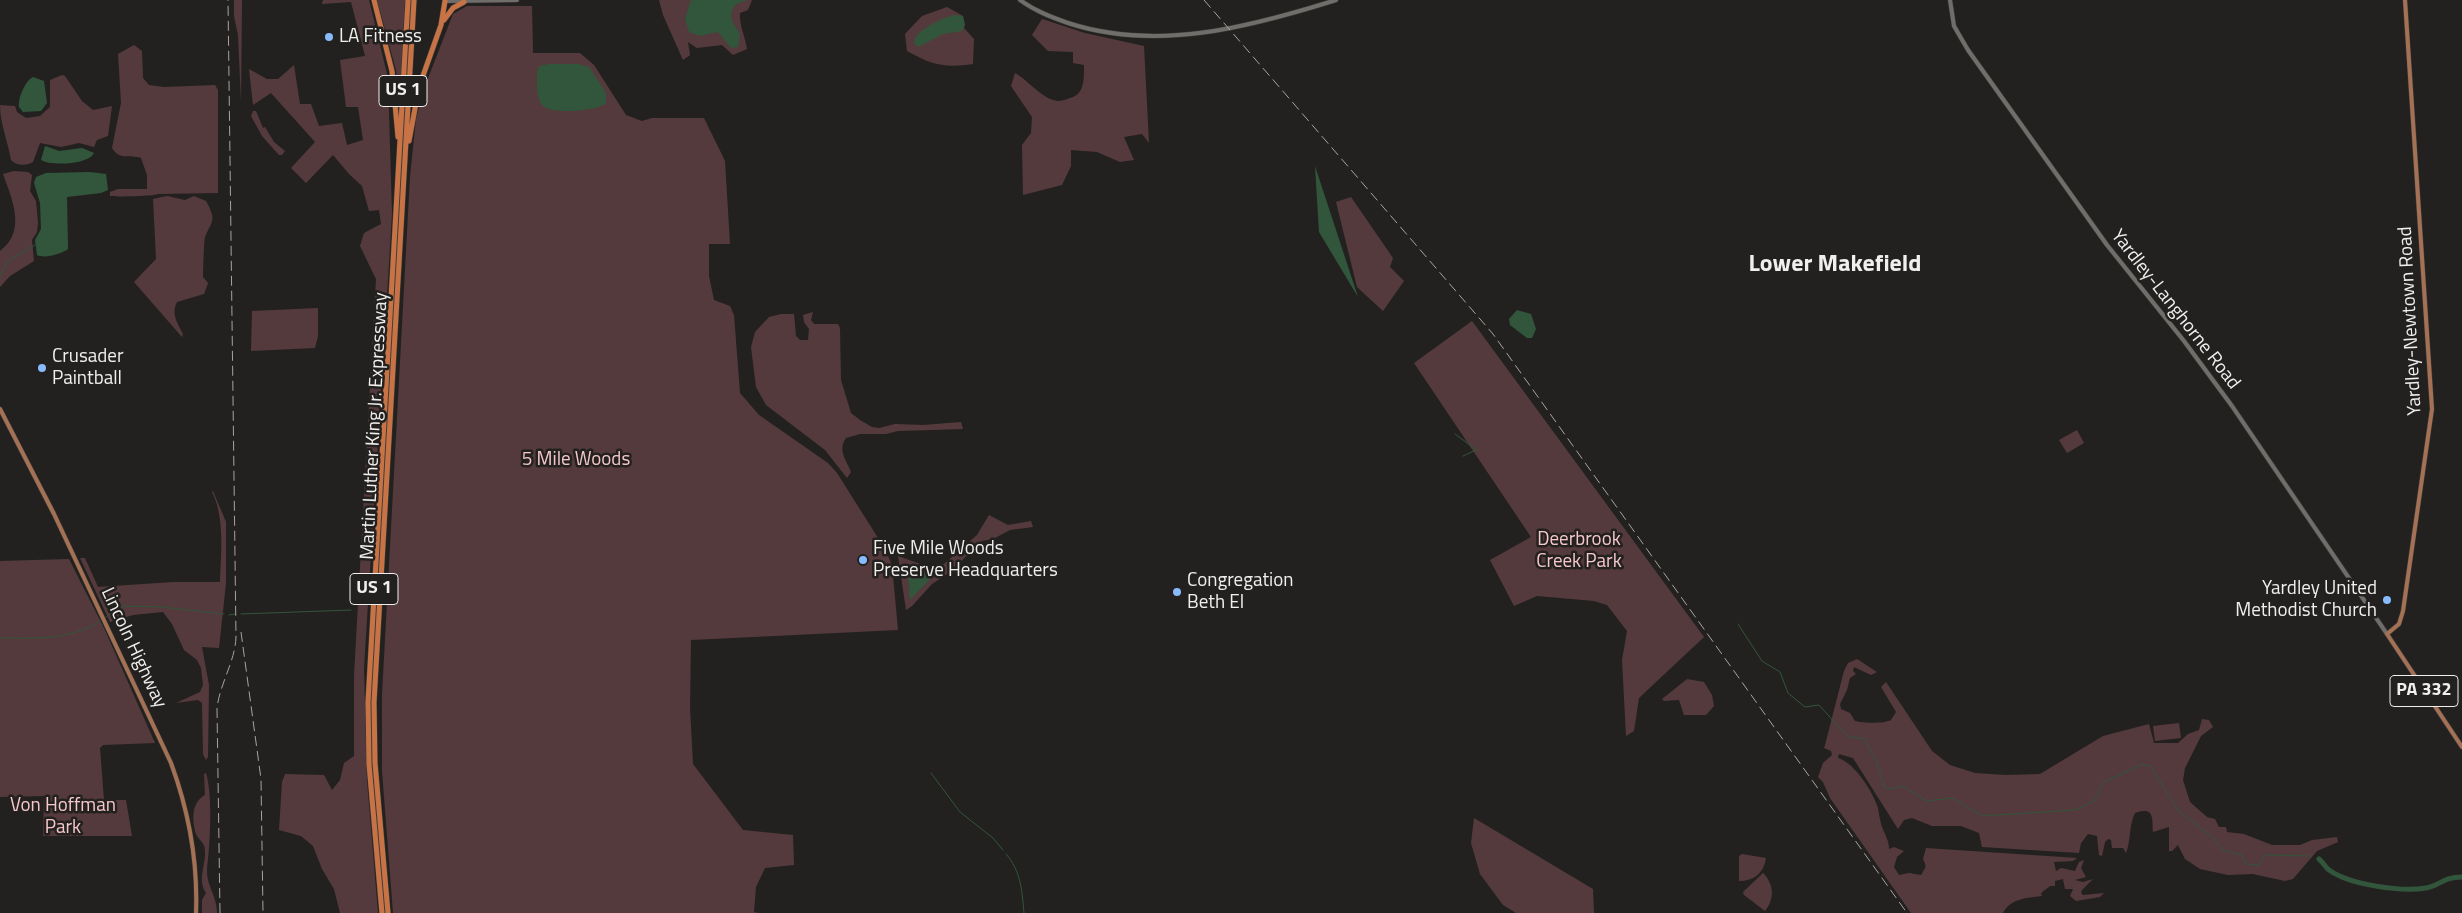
<!DOCTYPE html>
<style>
body{margin:0}
canvas{display:block;background:#23211f}
</style>
<canvas width="2462" height="913"></canvas>
<script>
const context = document.querySelector('canvas').getContext('2d');
context.lineJoin = 'round';
function paint(path, color) { context.fillStyle = color; context.fill(path, 'evenodd'); }
function trace(path, color, width, dash) { context.strokeStyle = color; context.lineWidth = width; context.lineCap = dash ? 'butt' : 'round'; context.setLineDash(dash || []); context.stroke(path); }
function write(font, color, halo, rows, align = 'center') {
  context.font = font + ' "Titillium Web",sans-serif'; context.lineWidth = 5; context.setLineDash([]); context.textBaseline = 'middle'; context.strokeStyle = halo; context.fillStyle = color; for (const [text, x, y, turn = 0] of rows) {
    context.save(); context.translate(x, y); context.rotate((+turn || 0) * Math.PI / 180); context.textAlign = isNaN(turn) ? turn : align; if (halo) context.strokeText(text, 0, 0); context.fillText(text, 0, 0); context.restore();
  }
}
paint(new Path2D(`
 M234,0h8l-1,102 -3,-67 -4,-19z
 M323,0h46l19,78 4,136 -28,454 3,113 11,132h-38l-6,-24 -12,-20 -9,-23 -12,-10 -22,-6 3,-48 3,-8 39,1 8,15 8,-10 4,-17 10,-7v-80l22,-397 -16,-33 4,-13 17,-9 -2,-14 -10,1 -7,-25 -13,-12 -16,-19 -27,28 -15,-15 24,-26 -44,-49 -18,12 -4,-36 18,10h11l16,-14 6,39h11l8,22 23,-3 5,22 16,-5 -5,-33h-12l-6,-47 25,-4 -14,-54 -29,2z
 M377,0h28l-5,107 -4,-37z
 M659,0h93l-4,10 -8,3c-1,12 5,23 7,36l-14,6 -11,-10 -25,3 -9,-6 2,13 -7,5 -20,-45z
 M467,6h65l1,47h47l14,12 32,50 16,6 10,-3h52l21,43 5,83h-21v32l5,24 16,6 4,9 6,78 19,22 69,48 9,10 48,76 7,16 6,65 -207,10 -1,68 3,56 50,66 50,5 1,30 -29,3 -9,19 -2,25 5,1h-366l-11,-142v-76l28,-518 6,-58 9,-33 28,-72z
 M947,7l16,9 1,12 10,11 -1,25c-29,4 -41,1 -66,-13l-2,-17 17,-18z
 M1042,19l43,14 59,13 5,97 -7,-9 -18,3 10,23 -14,2 -23,-10 -26,-2v16l-9,19 -39,10 -1,-50 9,-12 1,-16 -21,-31 4,-13c13,7 28,27 43,28 4,0 9,-2 12,-3 15,-3 14,-21 14,-33l-11,-2v-11l-25,-1 -16,-16z
 M134,45l8,6 1,27 6,7 15,2 51,-2 3,5v103l-60,1c-3,2 -44,3 -48,2v-4l8,-3h29v-14l-6,-17c-11,-4 -21,3 -29,-10l9,-45 -3,-49z
 M62,75l3,1 17,25 11,9 19,-4 -4,30 -11,4 -3,7 -15,-4 -18,4 -21,-4 -7,19c-7,4 -16,4 -22,-2 -3,-18 -11,-37 -11,-55l15,1 2,6 9,6 14,-2 10,-9v-27z
 M253,111h3l7,17 2,-1 9,15 11,9 -3,4h-3l-17,-19 -11,-20z
 M14,171l14,1 4,3 -2,16 6,10 2,22 -1,9 -5,8 2,21 -24,15 -10,11v-36c27,-20 12,-52 3,-77z
 M167,196l18,4 9,-4 12,5c11,20 6,19 -1,36 -1,2 -2,36 -2,40l5,6 -4,11 -27,8c-6,12 0,20 6,32l-1,3 -48,-55 22,-23 -3,-60z
 M1351,197l42,61 -3,9 14,14 -21,30 -26,-24 -21,-85z
 M318,308v28l-3,12 -64,3 1,-40z
 M813,312l-2,8 3,4h24l2,4 1,52 10,33 9,7 12,7 7,1 16,-4 28,1 38,-3 2,7 -65,2 -12,3h-26l-14,4c-9,12 1,23 5,34l-4,6 -22,-28 -59,-45 -10,-18 -5,-40 4,-15 14,-15 12,-3h13l2,22 4,4h8l1,-11 -5,-7 -1,-7z
 M1472,321l232,316 -65,61 -5,33 -8,5 -4,-76 5,-29 -20,-26 -13,-4 -57,-5 -23,10 -24,-46 41,-23 -117,-174z
 M2077,430l7,13 -17,10 -8,-13z
 M213,491l13,31v61l-7,65 -17,-1 7,38 -1,72 -2,3 -3,-6 -1,-51 -4,-3 -22,3 24,-11 3,-7 -2,-17 -4,-8 -13,-10 -12,-26 -9,-12 -30,3 -23,7 -30,-64h5l13,29 75,-5h47c1,-28 5,-65 -8,-90z
 M989,515l19,10 23,-4 2,6 -23,3 -17,9 -11,2 -32,31 -18,12 -20,22 -6,4 -8,-54 39,14 40,-35z
 M69,559l35,69 51,115 -52,2 -3,3 4,52h22l6,36h-89l1,-40 -44,1v-236z
 M1857,659l20,13 -6,3 -17,-8 -1,4 3,3 -6,4 -3,12 -7,14 1,5 9,4 5,8c8,2 28,3 36,-1l5,-8 -15,-25 5,-5 46,69 18,14 25,8 31,2 34,-1 63,-38 46,-12 5,19h24l10,-9 11,-4 3,-11 7,1 4,7 -12,9 -16,32 -2,12 7,22 17,15 8,2 4,8h7l1,5 17,2 28,11h28l12,-5 25,-3 1,5 -21,9 -24,28 -8,2 -32,-7 -25,1 -28,-6 -15,-10 -7,-14 -6,6h-3v-24l-16,5c-1,-13 2,-26 -18,-19 -6,11 -4,28 -9,40l-3,-5h-11l-1,-8 -3,-1 -3,3 -3,14 -3,-1 -2,-19 -9,-2 -7,9 -2,10 -97,-6 -3,-14 -18,-7h-29l-20,-8 -8,2 -6,9 -45,-71 -14,-4 -1,4c16,4 35,34 40,50 1,6 2,13 4,19 3,8 7,13 7,22l5,-2 10,4 -7,6 -3,10 5,8 10,-2 12,2c5,-8 6,-8 2,-16l3,-11 151,10 -4,3 -19,1 2,9 5,-3 14,3 4,-9 5,-2 -3,8 5,9 -11,3 8,2 10,-3 -11,11 -1,3 2,2 21,-2 -4,4 -24,4 -6,-5 3,-7h-8l-2,-10 -8,2v5h-5l-9,7 1,3c-15,2 -31,2 -39,17h-92l-81,-115 -7,-16 -5,-5 5,-14 9,-8 -1,-4 -7,-3 1,-3 19,-74 4,-8z
 M1687,679l17,3 8,13 2,11 -8,9h-22l-5,-15 -15,1 -2,-2z
 M2179,723l2,15 -26,3 -2,-15z
 M206,773c7,23 4,72 1,96 -1,16 10,27 10,44h-15v-13l4,-7c-9,-13 0,-28 -1,-42 0,-9 -6,-10 -9,-17 -4,-14 -5,-31 9,-39l-1,-21z
 M1474,818l119,71 1,24h-78l-13,-8 -23,-31 -9,-31z
 M1742,854l24,4c-2,15 -12,23 -27,23v-25z
 M1763,873c11,11 12,26 2,38l-21,-16 -1,-3z`), '#543a3c');
paint(new Path2D(`
 M691,0h56l-11,4c-10,12 -2,20 4,30l-2,13 -7,1 -13,-16 -18,4 -11,-4 -4,-13z
 M955,15l8,1 2,9 -3,6 -19,3 -25,13 -4,-4c-1,-12 30,-26 41,-28z
 M549,64h29l11,3 17,26v10c-7,8 -54,12 -63,3 -5,-5 -6,-15 -6,-22 0,-6 -1,-13 2,-18z
 M33,77l11,4 3,22 -6,8 -18,1 -4,-5c-1,-9 6,-26 14,-30z
 M45,146l14,5 23,-3 12,5c-6,12 -43,13 -53,7z
 M1315,166l43,131 -39,-65z
 M90,172l16,2 2,16 -7,3 -34,4 1,52c-7,5 -23,10 -31,6l-2,-15 6,-11 -1,-26 -6,-20 2,-6 10,-4z
 M1517,310l14,4 5,15 -4,9h-5l-17,-13 -1,-6z
 M907,565l25,12 -22,23z`), '#31563b');
trace(new Path2D(`
 M0,276l8,-15 27,-16
 M1455,434l23,17
 M1463,456l13,-6
 M241,614l110,-4
 M229,615l6,-1
 M106,617l17,-11 39,1 62,7
 M1738,624l24,37 18,11 8,21 17,14 14,-2 28,31 17,3 13,24 7,24 6,2 13,-3 24,15 26,-3 29,18 94,-6 19,-10 8,-17 39,-19 8,2 28,44 34,27 10,13 20,5 4,9 13,1 6,-10 45,1
 M0,638c35,0 69,3 100,-17
 M931,773l29,39 33,26 10,12
 M1006,854c15,17 16,37 18,59`), '#31563b', 1);
trace(new Path2D(`
 M2319,859c4,3 6,8 10,11 21,15 72,22 97,18 13,-2 17,-11 36,-11`), '#31563b', 5);
const secondary = new Path2D(`
 M1020,0c15,11 31,17 48,23 89,29 182,4 268,-23
 M1950,0l4,26 14,24 139,195 77,96 48,65 155,228
 M445,1l72,-1`);
const primary = new Path2D(`
 M2405,0l27,409 -29,202 -4,13 -12,10 75,113
 M0,409l54,105 117,249c18,49 27,98 25,150`);
const highway = new Path2D(`
 M374,0l18,71 6,66
 M444,20l9,-12 11,-6
 M409,141l10,-54 22,-62 4,-24
 M382,913l-13,-149 -1,-62 40,-702
 M388,913l-13,-150 -1,-61 40,-702`);
trace(secondary, '#3e3d3b', 5);
trace(primary, '#3e3d3b', 5);
trace(highway, '#3e3d3b', 6);
trace(secondary, '#706e6b', 4);
trace(primary, '#a47154', 4);
trace(highway, '#c77345', 5);
trace(new Path2D(`
 M1204,0l289,334 414,579
 M241,632l20,147 2,134
 M220,913l-3,-205c3,-25 18,-46 19,-71l-8,-637`), '#a6a4a2', 1, [10, 5]);
for (const [x, y, r, color] of [
 [329,37,5,"#88bbfc"],
 [42,368,5,"#88bbfc"],
 [863,560,5,"#88bbfc"],
 [1177,592,5,"#88bbfc"],
 [2387,600,5,"#88bbfc"]
]) { const dot = new Path2D(); dot.arc(x, y, r, 0, 2 * Math.PI); context.fillStyle = color; context.fill(dot); trace(dot, '#23211f', 2); }
for (const [x, y, w] of [
 [403,91,48],
 [374,589,48],
 [2424,691,68]
]) { const box = new Path2D(); box.roundRect(x - w / 2, y - 15.5, w, 31, 4); context.fillStyle = '#23211f'; context.fill(box); trace(box, '#f0efed', 1); }
write('bold 18px', '#f0efed', null, [
 ["US 1",403,91],
 ["US 1",374,589],
 ["PA 332",2424,691]
]);
write('19px', '#f0efed', '#23211f', [
 ["LA Fitness",339,37],
 ["Crusader",52,357],
 ["Paintball",52,379],
 ["Five Mile Woods",873,549],
 ["Preserve Headquarters",873,571],
 ["Congregation",1187,581],
 ["Beth El",1187,603],
 ["Yardley United",2377,589,"right"],
 ["Methodist Church",2377,611,"right"]
], 'left');
write('19px', '#f0efed', '#23211f', [
 ["Yardley-Langhorne Road",2175,310,52],
 ["Yardley-Newtown Road",2411,321,-93],
 ["Martin Luther King Jr. Expressway",375,426,-87],
 ["Lincoln Highway",133,648,65]
]);
write('19px', '#f7c7ca', '#23211f', [
 ["5 Mile Woods",576,460],
 ["Deerbrook",1579,540],
 ["Creek Park",1579,562],
 ["Von Hoffman",63,806],
 ["Park",63,828]
]);
write('bold 24px', '#f0efed', '#23211f', [
 ["Lower Makefield",1835,265]
]);
</script>
